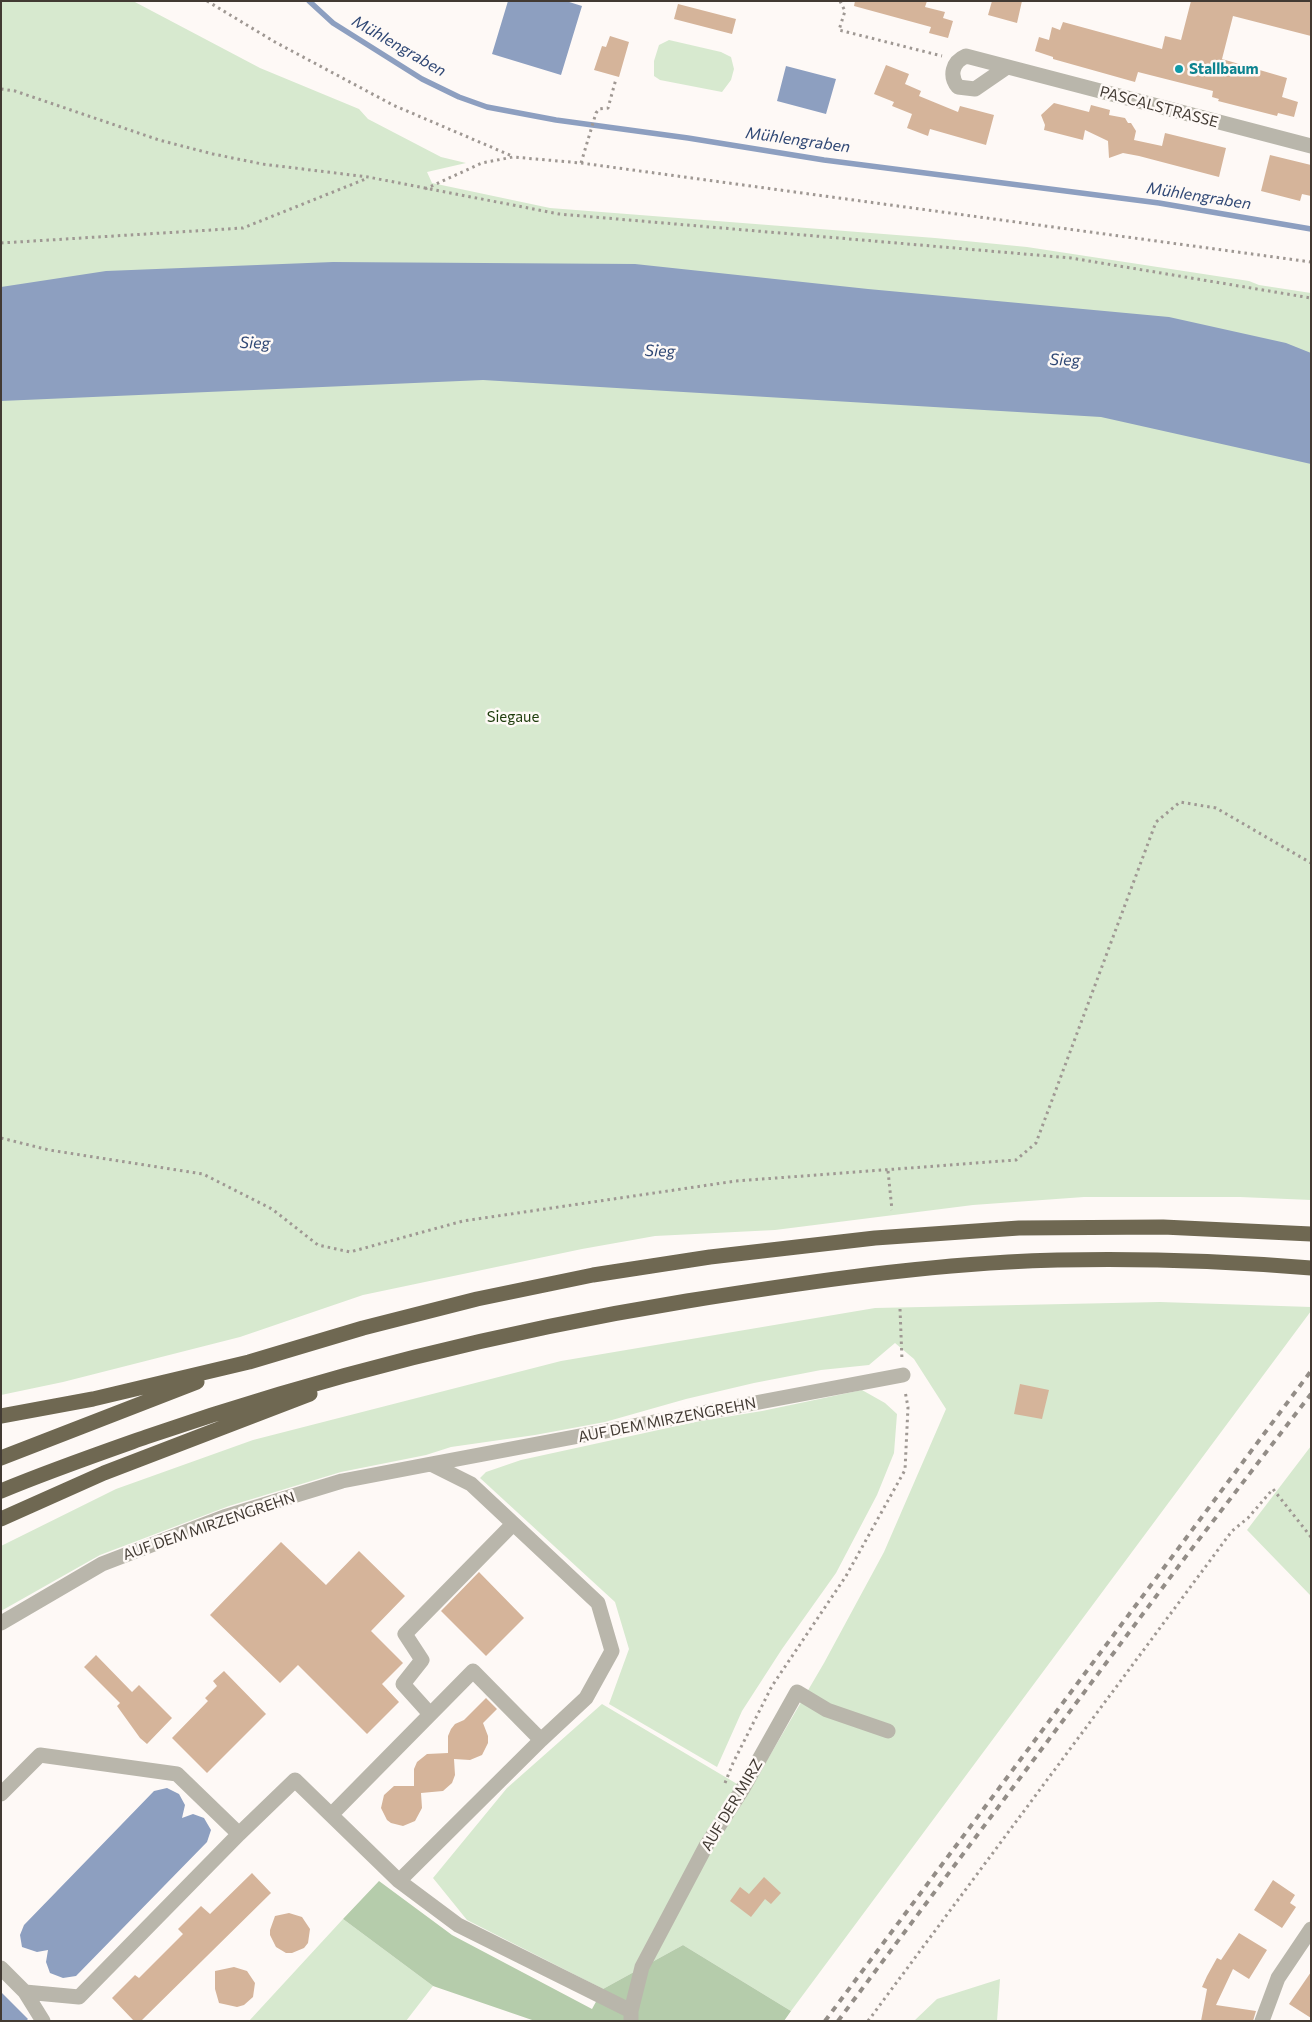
<!DOCTYPE html>
<meta charset="utf-8">
<style>
body{margin:0}
#map{position:relative;width:1312px;height:2022px;overflow:hidden;background:#fef9f6;font-family:Commissioner,sans-serif}
canvas{display:block}
.frame{position:absolute;inset:0;border:2px solid #423a33;pointer-events:none}
</style>
<div id="map">
<canvas width="1312" height="2022"></canvas>
<div class="frame"></div>
</div>
<script>
const context = document.querySelector('canvas').getContext('2d');
context.lineJoin = 'round';
function paint(path, color) { context.fillStyle = color; context.fill(path, 'evenodd'); }
function trace(path, color, width, dash) { context.strokeStyle = color; context.lineWidth = width; context.lineCap = dash ? 'butt' : 'round'; context.setLineDash(dash || []); context.stroke(path); }
function write(font, color, halo, rows, align = 'center') {
  context.font = font + ' Commissioner,sans-serif'; context.lineWidth = 5; context.setLineDash([]); context.textBaseline = 'middle'; context.strokeStyle = halo; context.fillStyle = color; for (const [text, x, y, turn = 0] of rows) {
    context.save(); context.translate(x, y); context.rotate((+turn || 0) * Math.PI / 180); context.textAlign = isNaN(turn) ? turn : align; if (halo) context.strokeText(text, 0, 0); context.fillText(text, 0, 0); context.restore();
  }
}
paint(new Path2D(`
 M1,1h132l127,67 99,41 9,10 73,38 25,6 -39,9 5,11 118,25 385,30 92,9 222,34 10,4 52,8v907l-71,-3h-156l-111,8 -198,25 -120,6 -73,13 -219,46 -123,42 -177,45 -62,13z
 M669,40l52,12 10,5 3,12 -3,11 -9,12 -62,-12 -6,-4v-15l5,-16z
 M1160,1302l151,5v4l-520,700 -108,-66 -80,44 -136,-69 -34,-42 74,-90 95,-84 147,87 75,-128 60,-111 62,-143 -32,-50 -19,-16 -26,22 -48,5 -67,13 -68,16 -81,23 -70,13 -84,12 -25,8 -85,17 -112,34 -129,49 -99,56v-65l115,-57 137,-49 308,-79 314,-53z
 M862,1390l23,13 12,11 -3,39 -17,42 -41,78 -54,76 -40,62 -25,56 -108,-63 20,-55 -14,-47 -135,-124 6,-6 35,-12 174,-38 67,-11z
 M1311,1446v150l-64,-66z
 M343,1919l90,67 -27,35h-157z
 M1000,1979l-3,42h-83l23,-22z`), '#d7e9cf');
paint(new Path2D(`
 M379,1881l73,54 140,74 11,-20 80,-44 108,66 -7,10h-249l-102,-35 -90,-67z`), '#b5ccab');
paint(new Path2D(`
 M508,1h58l16,5 -21,69 -69,-21z
 M786,66l50,13 -10,35 -49,-13z
 M333,262l302,2 233,25 301,28 117,26 25,10v111l-210,-47 -618,-37 -482,21v-114l105,-16z
 M167,1788l12,6 6,11 -3,13 11,-4 11,4 7,12 -4,12 -131,134 -13,2 -13,-5 -4,-11 2,-12 -11,2 -15,-5 -2,-12 4,-10 130,-134z
 M1,1992l27,27 -2,2h-25z`), '#8d9fc0');
trace(new Path2D(`
 M309,1l24,22 89,56 37,18 28,10 69,13 132,18 136,22 335,43 152,26`), '#8d9fc0', 5.5);
paint(new Path2D(`
 M855,1h72l-2,6 20,5 -2,6 10,3 -5,17 -19,-5 2,-6 -77,-21z
 M992,1h30l-5,22 -29,-8z
 M1191,1h120v35l-78,-20 -11,43 65,19 -5,19 16,5 -4,15 -16,-4 -1,3 -59,-15 1,-2 -7,-2 1,-6 -75,-19 -3,10 -82,-23v-2l-18,-6 4,-14 10,3 3,-13 8,3 3,-8 99,27 3,-13 16,4z
 M678,4l58,15 -4,15 -58,-15z
 M610,36l19,6 -10,35 -25,-7 8,-24 4,1z
 M886,65l23,9 -4,10 16,7 -2,5 39,16 2,-6 34,9 -8,30 -56,-16 -2,7 -21,-8 5,-14 -20,-8 2,-4 -20,-8z
 M1054,103l35,9 2,-7 19,5 -1,5 16,3 3,5h3l5,8 -2,9 28,6 3,-13 61,15 -7,29 -80,-21 -16,-3 -14,5 -1,-17 -23,-11 -2,10 -39,-10 1,-5 -4,-10z
 M1270,155l41,10v31l-9,-2 -2,7 -39,-10z
 M1020,1384l29,6 -7,29 -28,-5z
 M281,1542l45,43 33,-34 46,45 -34,35 32,32 -21,21 17,18 -32,32 -69,-69 -18,18 -70,-68z
 M479,1572l45,46 -38,38 -45,-45z
 M96,1655l36,37 7,-7 33,33 -25,26 -7,-6 -23,-32 3,-3 -36,-36z
 M224,1671l42,43 -59,59 -35,-35 36,-37 -3,-3 12,-12 -4,-5z
 M486,1698l11,11 -14,14 5,13v7l-6,12 -12,5 -16,-1 1,16 -3,8 -9,8 -22,2 1,15 -7,13 -12,5 -12,-3 -4,-3 -6,-12 3,-13 10,-9h20v-17l3,-7 10,-8 21,-1v-17l3,-7 4,-5 9,-4z
 M252,1873l19,20 -130,128h-7l-22,-23 23,-23 4,3 44,-44 -5,-5 23,-23 9,8z
 M764,1877l17,16 -10,11 -6,-5 -14,18 -21,-16 10,-14 9,7z
 M1273,1880l22,15 -5,8 6,4 -14,21 -28,-18z
 M289,1913l13,4 8,12 -2,14 -4,5 -12,5h-6l-10,-6 -6,-12v-5l5,-14z
 M1239,1933l28,17 -18,29 -16,-10 -17,36 40,6 -3,10h-52l6,-32 -5,-2 5,-11 10,-18 4,2z
 M234,1967l13,4 8,12 -2,14 -9,8 -7,2 -18,-4 -4,-14v-18z
 M1311,1972v46l-22,-14z`), '#d5b49a');
trace(new Path2D(`
 M207,1l68,41 118,63 119,51
 M840,1l5,10 -6,19 103,26
 M1,89l14,2 144,49 54,14 49,10 106,13 191,37 512,44 240,40
 M581,163l15,-50 3,-4 9,-1 8,-29
 M425,189l57,-26 31,-6 68,6 730,99
 M1,243l242,-15 125,-50
 M1,1138l48,12 154,24 69,35 46,36 32,7 113,-31 273,-40 280,-21 20,-17 120,-321 24,-20 36,6 95,55
 M888,1171l4,39
 M900,1309l2,51
 M725,1783l8,-20 39,-77 74,-110 59,-106 3,-63 -3,-16
 M868,2021l364,-490 16,-13 25,-29 38,48`), '#9f9893', 3, [2.5, 4]);
trace(new Path2D(`
 M1007,67l-32,22 -17,-2c-9,-11 -6,-25 8,-31l345,90
 M431,1464l472,-89
 M1,1623l101,-59 122,-47 118,-36 89,-17 40,20 127,119 14,48 -26,47 -45,42 -142,141
 M430,1714l-27,-30 19,-24 -17,-26 108,-110
 M1,1794l39,-39 137,19 62,60 -160,163 -54,-5 -24,-24
 M331,1815l142,-144 68,69
 M239,1834l56,-54 104,101 59,44 173,86
 M25,1992l18,29
 M631,2021v-10l11,-44 64,-121 36,-56 55,-98 30,18 61,21
 M1262,2021l16,-43 33,-49`), '#b9b6ab', 15);
trace(new Path2D(`
 M1,1416l92,-17 156,-37 114,-34 114,-29 116,-24 117,-18 165,-19 144,-10 144,-1 148,7
 M1,1458l196,-76
 M1,1491c48,-20 97,-37 145,-54 177,-61 357,-106 541,-136 107,-17 214,-33 321,-39 101,-5 202,-2 303,6
 M1,1519l103,-46 206,-79`), '#6f6852', 15);
trace(new Path2D(`
 M825,2021l486,-650
 M838,2021l349,-466 124,-161`), '#938d87', 4, [6, 6]);
for (const [x, y, r, color] of [
 [1179,69,5,"#0f9aa8"]
]) { const dot = new Path2D(); dot.arc(x, y, r, 0, 2 * Math.PI); context.fillStyle = color; context.fill(dot); trace(dot, '#fef9f6', 2); }
write('bold 15px', '#0d838f', '#fef9f6', [
 ["Stallbaum",1189,69]
], 'left');
write('15px', '#423a33', '#fef9f6', [
 ["PASCALSTRASSE",1159,107,15],
 ["AUF DEM MIRZENGREHN",667,1420,-11],
 ["AUF DEM MIRZENGREHN",209,1526,-19],
 ["AUF DER MIRZ",732,1805,-59]
]);
write('15px', '#1f3d0d', '#fef9f6', [
 ["Siegaue",513,717]
]);
write('italic 16px', '#304875', '#fef9f6', [
 ["Mühlengraben",399,46,30],
 ["Mühlengraben",798,140,8],
 ["Mühlengraben",1199,196,9],
 ["Sieg",255,343,1],
 ["Sieg",660,351,1],
 ["Sieg",1065,360,1]
]);
</script>
